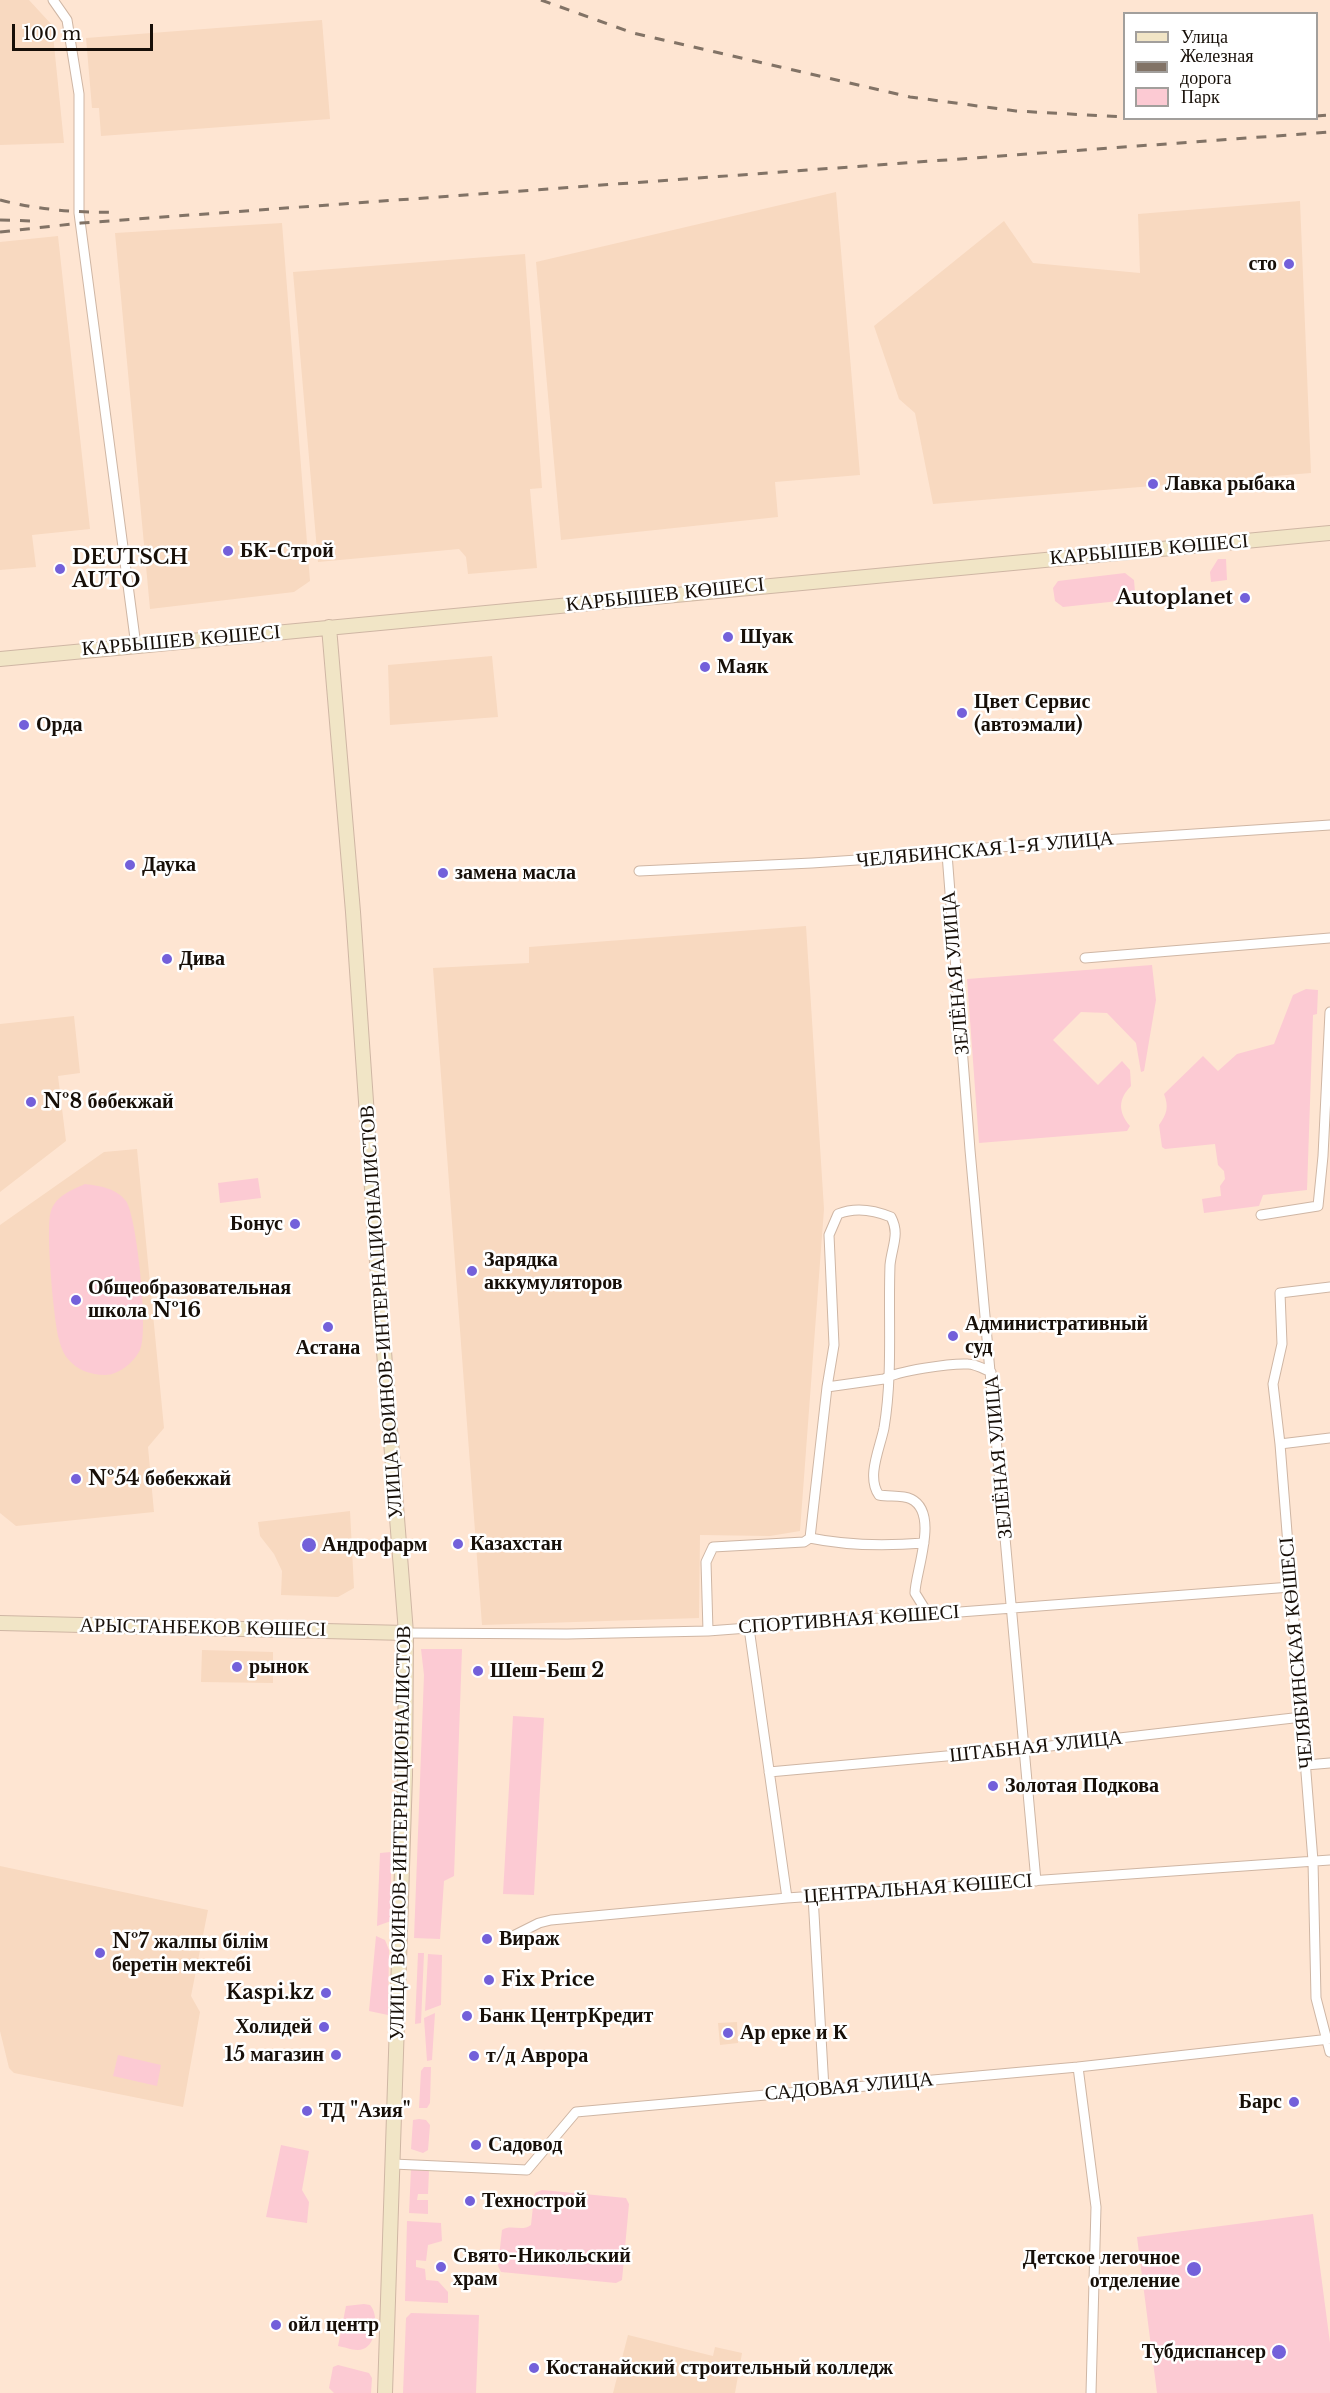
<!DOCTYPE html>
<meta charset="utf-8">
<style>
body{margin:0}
#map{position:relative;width:1330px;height:2393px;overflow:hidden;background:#fee5d2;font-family:"Libre Baskerville",serif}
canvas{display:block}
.legend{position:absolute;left:1123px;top:12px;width:195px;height:108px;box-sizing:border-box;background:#fff;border:2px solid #a29f9c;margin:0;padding:8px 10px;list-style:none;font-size:18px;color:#170f08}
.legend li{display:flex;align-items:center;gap:12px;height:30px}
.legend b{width:30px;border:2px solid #a29f9c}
.scale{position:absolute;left:12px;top:24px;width:141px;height:27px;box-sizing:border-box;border:3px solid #170f08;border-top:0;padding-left:8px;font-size:18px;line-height:21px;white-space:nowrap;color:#170f08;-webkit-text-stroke:4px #fff;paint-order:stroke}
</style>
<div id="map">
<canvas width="1330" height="2393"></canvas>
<ul class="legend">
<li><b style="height:8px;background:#f1e5c6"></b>Улица</li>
<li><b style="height:8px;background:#827366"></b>Железная дорога</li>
<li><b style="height:16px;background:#fccad3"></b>Парк</li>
</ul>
<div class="scale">100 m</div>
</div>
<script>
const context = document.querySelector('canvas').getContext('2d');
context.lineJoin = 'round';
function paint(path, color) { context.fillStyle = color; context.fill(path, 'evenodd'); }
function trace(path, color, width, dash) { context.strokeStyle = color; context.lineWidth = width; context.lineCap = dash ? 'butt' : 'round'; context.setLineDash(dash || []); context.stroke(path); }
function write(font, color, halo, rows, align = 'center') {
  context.font = font + ' "Libre Baskerville",serif'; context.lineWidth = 5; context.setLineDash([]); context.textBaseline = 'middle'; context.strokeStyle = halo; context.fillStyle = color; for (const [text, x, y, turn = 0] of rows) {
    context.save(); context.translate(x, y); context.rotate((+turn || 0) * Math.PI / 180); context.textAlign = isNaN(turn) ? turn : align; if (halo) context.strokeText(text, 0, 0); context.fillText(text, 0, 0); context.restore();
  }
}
paint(new Path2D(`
 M0,0h29l23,25 12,118 -64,2z
 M322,20l8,99 -229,17 -2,-28h-7l-6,-70z
 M836,192l24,283 -85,7 3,35 -217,23 -25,-278z
 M1300,201l11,272 -378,31 -18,-91 -16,-14 -25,-73 130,-105 29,42 107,10 -2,-59z
 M282,223l28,358 -16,11 -144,17 -35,-376z
 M58,236l32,293 -58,6 4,32 -36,3v-328z
 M525,254l17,234 -12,1 7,79 -69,6 -2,-17 -7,-8 -141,13 -25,-290z
 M492,656l6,61 -108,8 -2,-60z
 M806,926l18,283 -24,322 -30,5 -70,-1 -1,83 -217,7 -49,-657 96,-5v-16z
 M74,1016l6,57 -22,3 8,65 -66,51v-168z
 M137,1149l27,279 -16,19 6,65 -138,14 -16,-13v-288l104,-73z
 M350,1511l4,77 -16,9 -57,-2 1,-24 -8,-17 -14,-18 -2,-14z
 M202,1650l71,2v31l-72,-1z
 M0,1866l208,44 -17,86 9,16 -17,95 -169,-34 -5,-5 -9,-37z
 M737,2022l1,21 -18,2 -2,-22z
 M628,2335l85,21 2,-9 27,6 -7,40h-122z`), '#f8d9c0');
paint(new Path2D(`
 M1218,559h8l1,21 -16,2 -1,-10z
 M1125,573l9,7 1,12 -7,8 -65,7 -8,-6 -2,-13 5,-7z
 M1152,965l4,35 -12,71 -3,1 -5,-29 -29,-30 -26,-1 -28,28 45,45 24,-24 8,9 1,16c-13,13 -13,26 -1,40l-3,5 -148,12 -12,-164z
 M1306,989l12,1 -1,24 -4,1 -6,175 -44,5 -4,11 -55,7 -2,-14 19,-3 -1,-10 5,-7 -1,-8 -6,-6 -3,-21 -50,5 -3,-2 -3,-22c8,-11 10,-18 5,-31l39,-38 15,15 19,-17 37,-10 19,-49z
 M258,1178l3,20 -41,5 -2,-20z
 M85,1184c15,2 31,4 41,17 11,16 23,133 14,149 -6,12 -21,25 -35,25 -14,0 -28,-5 -37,-16 -4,-4 -8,-14 -9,-20 -5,-17 -14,-113 -8,-128 5,-15 20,-21 34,-27z
 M421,1649h41l-8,227 -10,5 -4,58 -26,-1 10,-263z
 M513,1716l31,2 -10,177 -31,-1z
 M391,1852v69l-14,5 3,-73z
 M376,1936l9,4 4,10 -1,65 -19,-4z
 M418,1953h6l-3,70 -6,1z
 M428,1954l14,1 -1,50 -16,6z
 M435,2013l-3,47 -5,1 -3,-43z
 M118,2055l43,10 -4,21 -44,-10z
 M424,2067h7l-1,36 -3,5h-8l2,-37z
 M419,2119l7,1 4,5 -2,25 -5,3 -12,-4 2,-29z
 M281,2145l28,6 -7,39 7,12 -2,21 -41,-6z
 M419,2165v5h10l-1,24h-10l-1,6h11v14l-19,-1 2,-44z
 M542,2190l84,8 3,6 -7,76 -6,3 -115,-11 -3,-6 4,-36c9,-6 20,2 29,-5l3,-28 1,-4z
 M1313,2214l17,129v50h-173l-20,-156z
 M407,2221l34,2 1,18 -14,4 -2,16 -10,-1v7l9,2 1,11 12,1 10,11v11l-43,-2z
 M364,2304l6,1c9,9 7,40 -7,44 -7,3 -18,-2 -25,-3l8,-40z
 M411,2313l68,2 -3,78h-73l3,-75z
 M338,2365l31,8 3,5 -1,15h-37l-5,-5 4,-21z`), '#fccad3');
const street = new Path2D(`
 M53,0l14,20 12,74v119l57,433
 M947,854l23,296 66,731
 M639,871l173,-8 135,-9 21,-5 362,-24
 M1085,958l245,-20
 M1261,1215l57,-9 5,-50 7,-144
 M1330,1287l-50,6 2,51 -9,40 7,60 33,417 3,137 14,54
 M827,1387l7,-42 -5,-110 9,-21c17,-7 36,-4 53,3 9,17 1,29 -1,48 -2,54 3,109 -6,163 -4,20 -18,49 -5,67 10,2 23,0 32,4 29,14 4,73 4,94l13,21
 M1280,1444l50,-6
 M810,1538c38,8 75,8 114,5
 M749,1628l38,270
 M708,1631l-2,-69 7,-15 91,-5 6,-4 17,-151 57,-8c13,-8 67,-16 84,-15 7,0 16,5 23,8
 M406,1633l161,1 141,-3 583,-44
 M1306,1765l24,-2
 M769,1772l255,-23 278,-32
 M813,1896l11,193
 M511,1937l28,-14 12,-3 236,-22 543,-38
 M1078,2067l18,140 -5,186
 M393,2164l134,6 49,-58 502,-45 252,-28`);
const secondary = new Path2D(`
 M329,627l24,285 24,350 29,371 -1,142 -20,618
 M0,659l1330,-126
 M0,1623l406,10`);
trace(street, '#cfb6a4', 11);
trace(secondary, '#cfb6a4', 16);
trace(street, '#fff', 9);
trace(secondary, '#f1e5c6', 14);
trace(new Path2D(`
 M541,0l92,33 277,64 106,14 108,6
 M1316,116l14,-1
 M1214,118h35
 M0,200c40,10 77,13 118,12
 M0,220l33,1
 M0,232l81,-9 1249,-91`), '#827366', 3, [10, 10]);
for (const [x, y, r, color] of [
 [1289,264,6,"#7360da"],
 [1153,484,6,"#7360da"],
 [228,551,6,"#7360da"],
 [60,569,6,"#7360da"],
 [1245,598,6,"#7360da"],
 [728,637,6,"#7360da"],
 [705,667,6,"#7360da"],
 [962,713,6,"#7360da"],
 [24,725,6,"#7360da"],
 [130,865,6,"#7360da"],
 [443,873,6,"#7360da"],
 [167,959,6,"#7360da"],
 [31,1102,6,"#7360da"],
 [295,1224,6,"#7360da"],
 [472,1271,6,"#7360da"],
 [76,1300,6,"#7360da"],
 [328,1327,6,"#7360da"],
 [953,1336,6,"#7360da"],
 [76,1479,6,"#7360da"],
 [458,1544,6,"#7360da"],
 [309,1545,8,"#7360da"],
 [237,1667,6,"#7360da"],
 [478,1671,6,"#7360da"],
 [993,1786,6,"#7360da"],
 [487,1939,6,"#7360da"],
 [100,1953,6,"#7360da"],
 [489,1980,6,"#7360da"],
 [326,1993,6,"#7360da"],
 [467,2016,6,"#7360da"],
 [324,2027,6,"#7360da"],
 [728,2033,6,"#7360da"],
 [336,2055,6,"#7360da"],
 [474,2056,6,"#7360da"],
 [1294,2102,6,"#7360da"],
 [307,2111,6,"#7360da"],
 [476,2145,6,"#7360da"],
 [470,2201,6,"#7360da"],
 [441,2267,6,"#7360da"],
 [1194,2269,8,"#7360da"],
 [276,2325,6,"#7360da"],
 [1279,2352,8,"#7360da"],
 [534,2368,6,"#7360da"]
]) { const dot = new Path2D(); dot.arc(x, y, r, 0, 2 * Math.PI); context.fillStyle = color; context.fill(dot); trace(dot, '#fff', 2); }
write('bold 20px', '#170f08', '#fff', [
 ["сто",1277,264,"right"],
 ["Лавка рыбака",1165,484],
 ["БК-Строй",240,551],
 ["DEUTSCH",72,558],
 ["AUTO",72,581],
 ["Autoplanet",1233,598,"right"],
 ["Шуак",740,637],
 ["Маяк",717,667],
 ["Цвет Сервис",974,702],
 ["(автоэмали)",974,725],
 ["Орда",36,725],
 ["Даука",142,865],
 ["замена масла",455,873],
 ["Дива",179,959],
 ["№8 бөбекжай",43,1102],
 ["Бонус",283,1224,"right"],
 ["Зарядка",484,1260],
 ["аккумуляторов",484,1283],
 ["Общеобразовательная",88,1288],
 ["школа №16",88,1311],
 ["Административный",965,1324],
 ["суд",965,1347],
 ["Астана",328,1348,"center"],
 ["№54 бөбекжай",88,1479],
 ["Казахстан",470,1544],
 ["Андрофарм",322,1545],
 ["рынок",249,1667],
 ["Шеш-Беш 2",490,1671],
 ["Золотая Подкова",1005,1786],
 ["Вираж",499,1939],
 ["№7 жалпы білім",112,1942],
 ["беретін мектебі",112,1965],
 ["Fix Price",501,1980],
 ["Kaspi.kz",314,1993,"right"],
 ["Банк ЦентрКредит",479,2016],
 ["Холидей",312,2027,"right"],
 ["Ар ерке и К",740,2033],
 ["15 магазин",324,2055,"right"],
 ["т/д Аврора",486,2056],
 ["Барс",1282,2102,"right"],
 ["ТД \"Азия\"",319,2111],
 ["Садовод",488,2145],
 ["Технострой",482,2201],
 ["Свято-Никольский",453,2256],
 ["храм",453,2279],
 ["Детское легочное",1180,2258,"right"],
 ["отделение",1180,2281,"right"],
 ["ойл центр",288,2325],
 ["Тубдиспансер",1266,2352,"right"],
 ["Костанайский строительный колледж",546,2368]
], 'left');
write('20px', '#170f08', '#fff', [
 ["КАРБЫШЕВ КӨШЕСІ",1149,550,-5],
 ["КАРБЫШЕВ КӨШЕСІ",665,595,-6],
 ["КАРБЫШЕВ КӨШЕСІ",181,641,-5],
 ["ЧЕЛЯБИНСКАЯ 1-Я УЛИЦА",985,850,-5],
 ["ЗЕЛЁНАЯ УЛИЦА",956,973,-95],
 ["УЛИЦА ВОИНОВ-ИНТЕРНАЦИОНАЛИСТОВ",382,1312,-94],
 ["ЗЕЛЁНАЯ УЛИЦА",999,1457,-95],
 ["СПОРТИВНАЯ КӨШЕСІ",849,1620,-4],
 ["АРЫСТАНБЕКОВ КӨШЕСІ",203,1628,1],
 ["ЧЕЛЯБИНСКАЯ КӨШЕСІ",1297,1653,-95],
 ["ШТАБНАЯ УЛИЦА",1036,1747,-6],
 ["УЛИЦА ВОИНОВ-ИНТЕРНАЦИОНАЛИСТОВ",401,1833,-89],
 ["ЦЕНТРАЛЬНАЯ КӨШЕСІ",918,1889,-4],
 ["САДОВАЯ УЛИЦА",849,2087,-5]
]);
</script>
